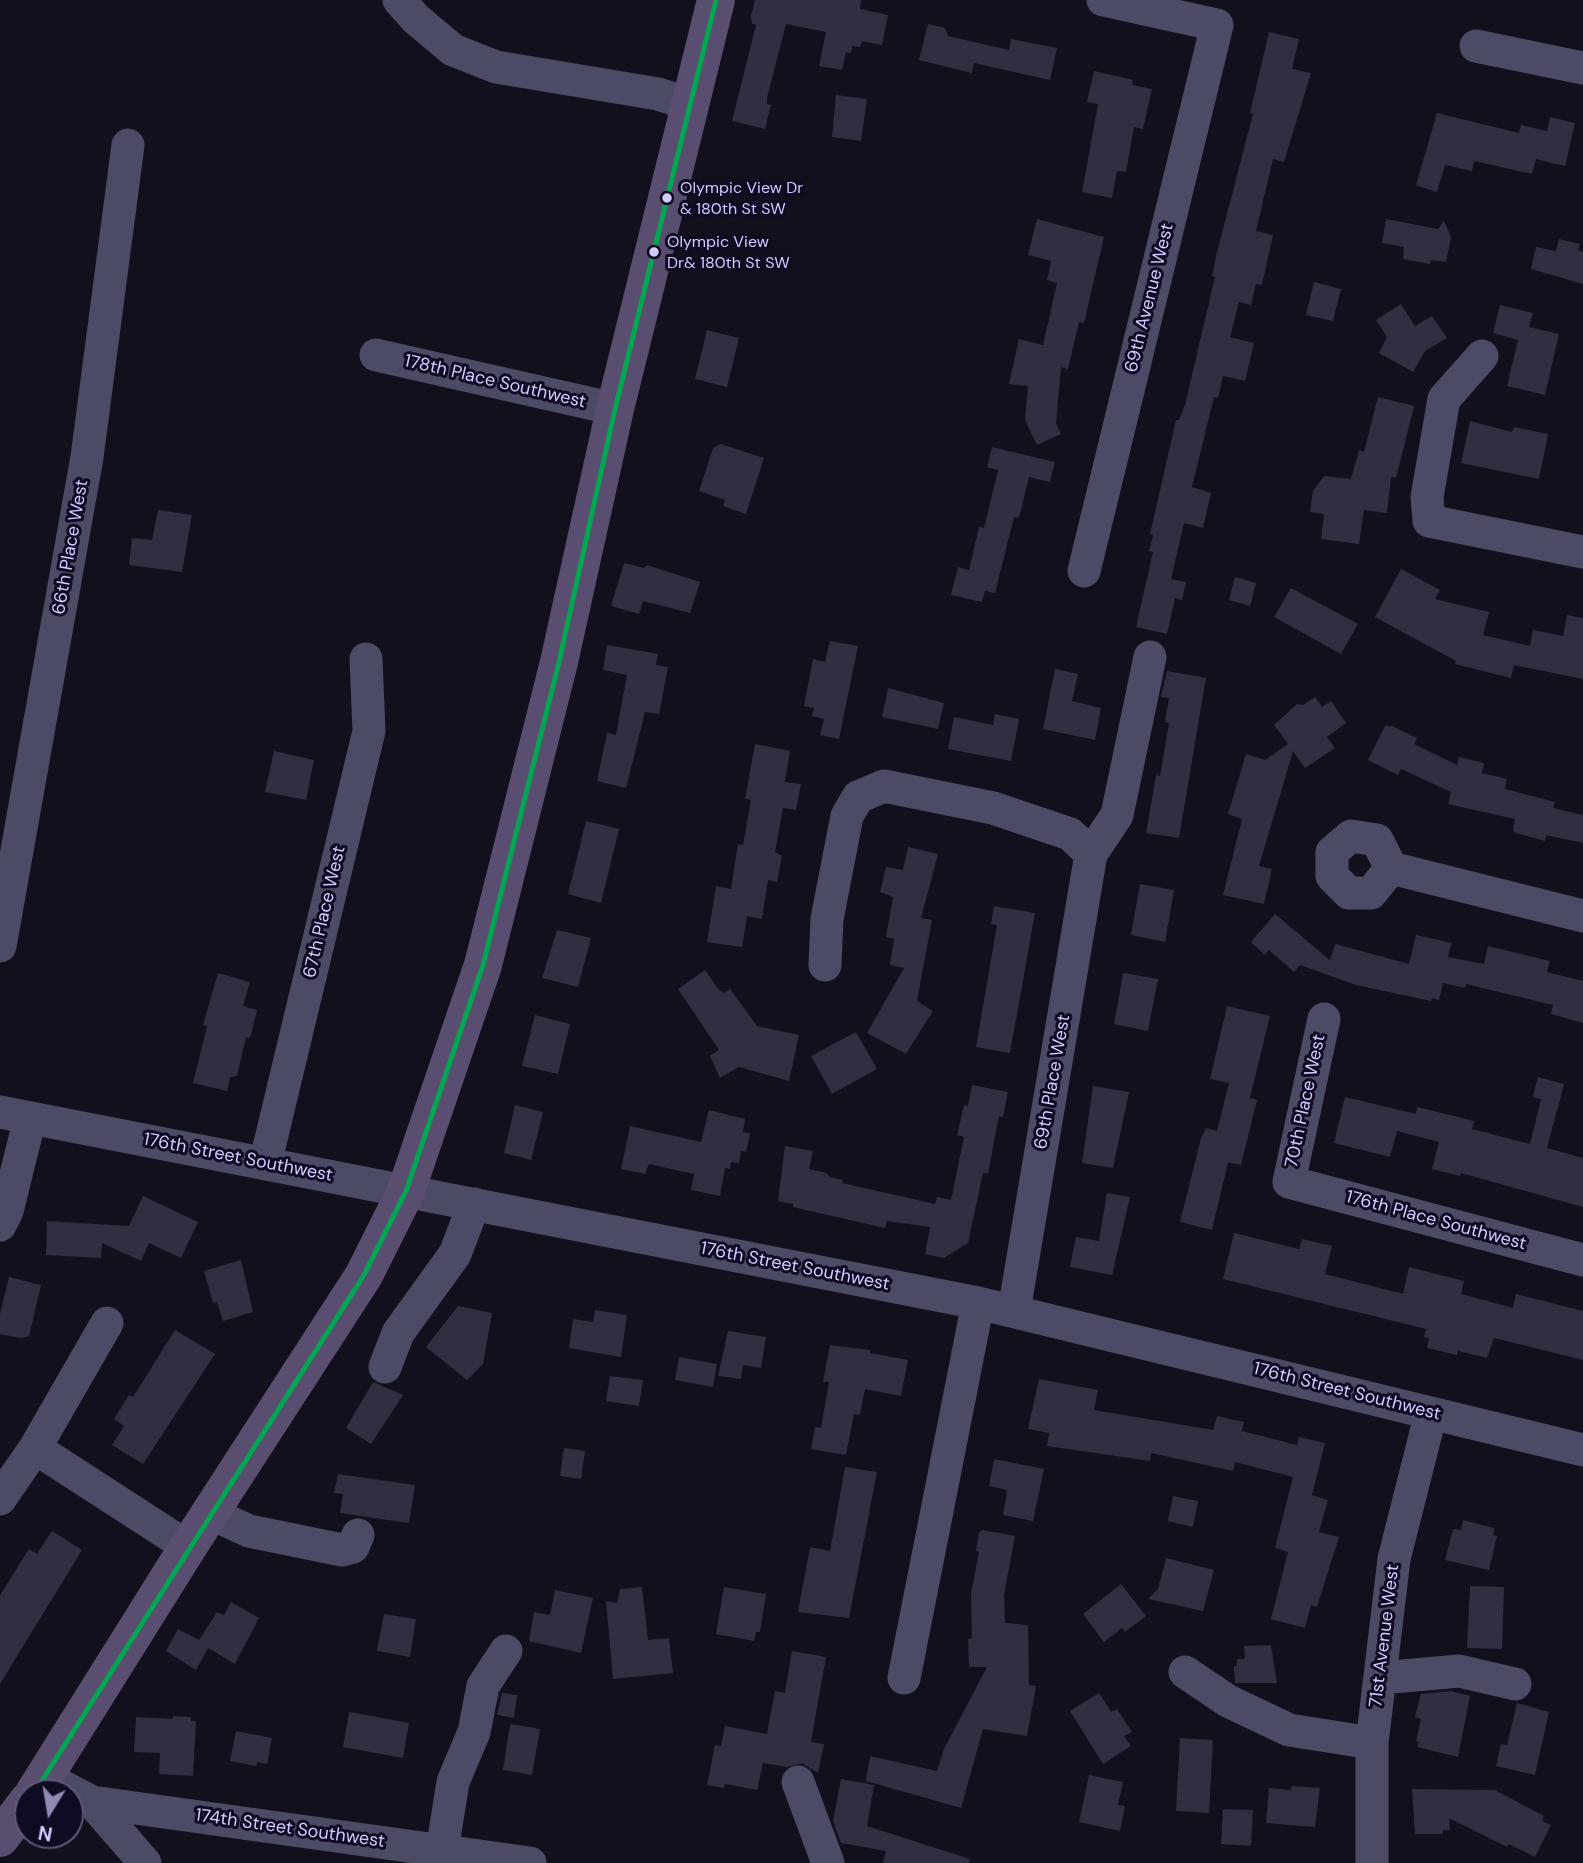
<!DOCTYPE html>
<style>
body{margin:0}
#map{position:relative;width:1583px;height:1863px;overflow:hidden;background:#12101d;font-family:"DM Sans",sans-serif}
canvas{display:block}
.north{position:absolute;left:14px;top:1779px;width:70px;height:70px;box-sizing:border-box;background:#0f0b22;border:2px solid #5d587a;border-radius:50%;rotate:191deg;font-size:19px;font-weight:700;line-height:28px;text-align:center;color:#d1ccff}
.north::after{content:'';display:block;margin:auto;width:24px;height:32px;background:#8e8ab0;clip-path:polygon(50% 0,100% 100%,50% 72%,0 100%)}
</style>
<div id="map">
<canvas width="1583" height="1863"></canvas>
<div class="north">N</div>
</div>
<script>
const context = document.querySelector('canvas').getContext('2d');
context.lineJoin = 'round';
function paint(path, color) { context.fillStyle = color; context.fill(path, 'evenodd'); }
function trace(path, color, width, dash) { context.strokeStyle = color; context.lineWidth = width; context.lineCap = dash ? 'butt' : 'round'; context.setLineDash(dash || []); context.stroke(path); }
function write(font, color, halo, rows, align = 'center') {
  context.font = font + ' "DM Sans",sans-serif'; context.lineWidth = 6; context.setLineDash([]); context.textBaseline = 'middle'; context.strokeStyle = halo; context.fillStyle = color; for (const [text, x, y, turn = 0] of rows) {
    context.save(); context.translate(x, y); context.rotate((+turn || 0) * Math.PI / 180); context.textAlign = isNaN(turn) ? turn : align; if (halo) context.strokeText(text, 0, 0); context.fillText(text, 0, 0); context.restore();
  }
}
paint(new Path2D(`
 M755,0h106l-1,9 28,6 -6,30 -20,-4 -2,6 -8,-1 -1,7 -5,-1 -4,18 -23,-4 7,-34 -40,-8 -19,74v6l4,1 -6,24 -33,-8 24,-96 -4,-1 -1,-8z
 M928,24l17,4 3,8 61,14 2,-11 46,9 -7,32 -76,-17 -2,10 -53,-13z
 M1269,32l30,7 -7,30 19,4 -27,89 -11,-3 -17,72 17,4 -11,50 -6,-1 -5,21 -12,-3 -9,35 24,6 -9,38 -22,-5 -5,22 -4,-1 -22,90 19,6 -8,35 -19,-5 -13,56 15,3 -4,18 -7,-2 -8,36 -31,-7 17,-75 -4,-1 4,-16 -3,-1 26,-114h3l6,-15 30,-128 -3,-1 4,-20 37,-142 -3,-1z
 M1094,71l39,9 -1,5 20,4 -9,40 -9,-2 -8,45 -9,-1 -5,27 -30,-6 16,-88 -11,-2z
 M836,95l31,4 -6,42 -29,-4z
 M1437,113l82,20 2,-8 26,6 3,-14 25,6 -10,43 -29,-7 -4,15 -58,-13 -2,10 -27,-6 -8,27 -21,-7z
 M1037,219l67,18 -20,86 -5,-1 -11,47 -7,-2 -5,56 5,11 -24,11 -12,-25 3,-34 -19,-2 10,-45 24,6 14,-62 -10,-3 4,-19 -23,-6z
 M1386,219l52,10 6,-8 7,16 -5,25 -15,-2 -1,4 -27,-5 1,-12 -22,-4z
 M1559,239l21,5 -2,6 5,2v32l-52,-15 5,-22 20,4z
 M1314,282l27,7 -8,32 -27,-6z
 M1401,304l14,22 17,-10 15,22 -22,13 -12,21 -34,-19 8,-16 -11,-17z
 M1500,305l33,8 -4,14 30,7 -14,61 -38,-9 11,-46 -25,-7z
 M707,330l32,8 -12,49 -32,-8z
 M1378,397l36,9 -18,72 -5,-1 -4,36 -23,-3 -5,34 -38,-5 3,-25 -14,-2 3,-21 11,-15 27,3 8,-29 5,2z
 M1470,421l42,11 2,-5 34,7 -9,45 -78,-16z
 M721,444l43,14 -18,56 -23,-8 2,-6 -26,-9 14,-43z
 M992,447l63,15 -5,20 -21,-5 -10,41 -5,-1 -19,76 -10,-2 -3,11 -31,-7 7,-28 11,3 10,-43 5,1 14,-58 -11,-3z
 M158,510l34,5 -10,57 -53,-7 3,-27 20,2z
 M624,563l20,5 3,-3 53,17 -10,31 -47,-12 -4,13 -28,-8z
 M1401,569l39,21 -5,9 54,13 -6,23 47,11 3,-16 30,6 4,-21 16,3v61l-69,-14 -3,13 -56,-14 1,-3 -81,-44z
 M1235,577l21,6 -6,23 -21,-6z
 M1291,588l67,36 -17,30 -67,-37z
 M830,641l28,5 -19,93 -19,-4 4,-16 -12,-3 2,-8 -10,-2 9,-47 12,3z
 M607,645l51,9 -2,11 12,2 -9,47 -14,-2 -19,76 -29,-7 10,-48 9,2 11,-60 -24,-5z
 M1055,669l23,5 -6,27 29,7 -6,32 -52,-11z
 M1167,671l39,7 -27,160 -33,-5 10,-58 4,1 9,-53 -4,-1 4,-24 -8,-1z
 M888,688l56,15 -6,26 -56,-12z
 M1315,697l7,10 9,-6 15,22 -19,14 8,11 -30,20 -12,-17 -34,115 13,3 -8,35 -41,-9 19,-76 -14,-5 18,-60 19,6 23,-16 -14,-19 23,-21 6,1z
 M995,714l24,5 -8,42 -63,-12 6,-32 39,8z
 M1385,726h7l25,12 -3,6 43,21 2,-8 25,6 -2,10 25,6 -2,10 50,13 -2,6 30,7v28l-37,-8 -1,6 -29,-8 -3,-3 2,-11 -67,-15 3,-12 -50,-23 -3,6 -30,-15z
 M755,744l35,7 -5,31 16,2 -5,26 -13,-2 -8,44 7,4 -5,26 -9,-2 -6,39 -15,-3 -5,31 -35,-5 9,-56 15,3 7,-45 5,1 8,-45 -6,-1z
 M274,751l40,9 -8,40 -41,-8z
 M586,821l33,8 -18,74 -33,-9z
 M908,847l30,7 -17,64 11,2 -15,81 16,10 -27,43 -39,-21 37,-65 -14,-3 4,-26 -8,-2 7,-40 -13,-5 6,-25 17,3z
 M1140,884l34,6 -9,52 -34,-7z
 M994,906l41,7 -25,140 -34,-6 21,-122 -6,-1z
 M1275,914l55,46 5,-16 74,20 7,-29 36,8 -4,14 36,7 4,-18 62,15 -3,11 36,9v42l-32,-9 2,-9 -87,-21 -1,4 -22,-5 -4,17 -7,-2 -1,3 -75,-16 -56,-20 -6,7 -25,-22 -4,5 -14,-13z
 M557,930l34,8 -13,49 -36,-9z
 M705,970l14,20 5,3 6,-4 27,37 42,9 -10,46 -50,-14 -19,11 -10,-22 9,-6 -41,-61z
 M218,973l32,9 -7,24 14,4 -7,28 -4,-1 -9,39 -7,1 -3,14 -34,-8 14,-57 -4,-1z
 M1123,973l35,6 -10,52 -34,-7z
 M1227,1006l43,10 -20,82 7,2 -16,65 -13,-3 -16,68 -32,-8 21,-84 5,-10 11,3 12,-48 -19,-4z
 M535,1015l35,9 -12,50 -36,-8z
 M856,1032l21,37 -45,25 -21,-38z
 M1538,1077l26,7 -17,64 36,10v49l-122,-34 -1,3 -28,-7 7,-27 -42,-11 -7,26 -56,-14 11,-46 71,17 1,-7 57,14 -2,8 58,15 11,-45 -8,-2z
 M972,1085l36,7 -5,25 -4,-1 -11,58 -5,-1 -15,70 -24,15 -19,-4 5,-27 -43,-6 -2,7 -92,-21v-3l-15,-3 7,-55 28,5 -4,18 17,4 4,4 13,3 -1,3 93,21 2,-7 14,3 13,-63 -7,-2 7,-30 4,1z
 M1093,1086l36,6 -16,76 -31,-5z
 M515,1105l28,7 -12,48 -27,-7z
 M709,1110l36,9 -2,13 7,1 -4,19 -5,-1 -2,12 -8,-1 -1,7 -5,-1 -5,28 -29,-6 3,-16 -45,-10 -4,10 -24,-5 9,-43 71,16z
 M1107,1193l23,4 -18,78 -42,-8 6,-30 23,4z
 M143,1196l55,26 -17,36 -32,-15 -8,18 -39,-18 -1,15 -55,-3 1,-34 82,5z
 M1234,1233l65,16 3,-10 30,7 -7,28 78,20 6,-27 55,14 -3,13 52,14 3,-14 67,17v49l-89,-22 -7,20 -29,-7 -1,4 -30,-7 2,-10 -5,-1 2,-8 -203,-50z
 M241,1260l12,52 -30,9 -6,-19 -4,1 -9,-32z
 M9,1277l32,8 -12,51 -8,2 -21,-4v-20z
 M458,1306l34,7 -9,51 -16,16 -41,-33z
 M595,1310l32,5 -6,42 -52,-9 4,-29 20,3z
 M175,1330l40,24 -72,110 -31,-19 12,-19 -10,-7 15,-24 4,2z
 M728,1331l38,6 -5,31 -18,-3 -2,14 -23,-3z
 M830,1345l40,5v3l38,7 -7,36 -36,-7 -5,26 -6,-1 -8,41 -35,-6 4,-22 6,1 8,-46h-6z
 M679,1357l38,7 -4,23 -38,-7z
 M610,1376l33,4 -4,26 -33,-5z
 M1039,1379l59,11 -4,20 119,20 4,-14 27,6 -2,9 55,14 2,-8 26,6 -13,52 16,5 -9,32 20,5 -22,70 -6,-2 -6,23 -34,-9 17,-67 -13,-4 18,-71 -58,-15 -2,9 -82,-18 -1,8 -103,-15 2,-13 -21,-4z
 M373,1382l30,13 -32,49 -25,-16z
 M564,1448l21,3 -4,28 -21,-3z
 M994,1459l50,10 -11,52 -30,-6 4,-25 -18,-4z
 M845,1467l32,5 -28,146 -51,-6 12,-65 20,4z
 M338,1474l77,11 -6,38 -69,-10 3,-19 -9,-1z
 M1173,1496l25,5 -5,26 -25,-6z
 M1463,1520l31,8 -1,7 4,1 -8,34 -44,-10 8,-31 8,1z
 M983,1530l32,6 -11,59 1,28 23,2 1,60 7,1 -9,50 -44,-7 -22,79 -95,-27 4,-25 67,15 7,-22 43,-82h-18l-1,-28 4,-1 -1,-45 8,-41 -3,-1 3,-19z
 M52,1531l30,19 -82,134v-89l29,-46 8,5z
 M1166,1558l48,12 -11,41 -55,-12 10,-10z
 M1121,1584l25,32 -21,16 -3,-4 -18,14 -21,-28z
 M1470,1586l34,1 -2,62 -35,-1z
 M642,1587l6,53 21,-2 4,35 -60,6 -7,-78 11,2 3,-14z
 M724,1587l42,7 -6,38h-4l-2,9 -38,-7z
 M555,1590l38,8 -12,55 -52,-12 5,-29 16,3z
 M231,1602l28,16 -24,46 -27,-16 -12,22 -30,-19 12,-22 21,11 18,-28 7,3z
 M384,1614l32,5 -6,38 -33,-6z
 M1271,1645l6,38h-42l-1,-17h3v-7h8l-1,-13z
 M792,1651l34,6 -15,85 13,2 -6,29 -16,-10 -15,4 -24,-4 -6,27 -32,-6 -1,4 -17,-3 8,-40 6,1 4,-20 42,8 8,-43 10,2z
 M1451,1691l19,5 -12,61 -41,-10 2,-5 -3,-1 5,-22 -6,-2 6,-23z
 M502,1693l15,2 -3,23 -17,-3z
 M1099,1693l12,19 6,-3 15,23 -8,4 7,10 -28,18 -33,-53z
 M1517,1703l32,9 -14,63 -39,-9 5,-22 6,1z
 M349,1712l60,11 -6,35 -60,-11z
 M173,1716l18,1v4h5l-3,55 -34,-2 1,-21 -26,-1 2,-35 37,2z
 M510,1724l30,5 -8,46 -29,-5z
 M236,1731l36,7 -5,26 -10,-2 -1,4 -26,-5z
 M1180,1738l33,2 -4,73 -33,-2z
 M1089,1775l34,7 -5,23 7,1 -5,25 -41,-9z
 M841,1779l33,6 -7,41 103,33 -1,4h-86l3,-12 -45,-8 -8,-22z
 M1292,1786l28,2 -5,39 -49,-4 3,-35 22,2z
 M1412,1789l83,1 49,26 -2,5 9,4 -16,32 -26,-13 -2,3 -58,-29 1,12h-7v4h-28z
 M1223,1809l30,1 -2,36 -30,-2z`), '#302e40');
trace(new Path2D(`
 M399,0l17,19 37,31 43,17 162,27 31,10
 M1476,46l107,22
 M376,355l239,54
 M1482,356l-38,43 -17,98 2,24 154,31
 M1084,571l133,-546 -114,-25
 M1351,836l26,4 14,28 -20,25h-22l-17,-17v-24z
 M1391,868l192,48
 M0,946l87,-489 41,-312
 M825,965l2,-46 20,-103 11,-19 26,-11 109,22 77,26 21,20
 M1324,1019l-35,163 294,78
 M0,1112l978,191 605,147
 M265,1164l104,-433 -3,-72
 M0,1225l7,-14 23,-93
 M1014,1311l77,-457 26,-39 33,-158
 M385,1367l13,-34 57,-79 19,-50
 M35,1448l153,99
 M0,1499l35,-51 72,-125
 M210,1513l39,18 93,19 11,-3 5,-12
 M1185,1672l43,29 61,29 83,13
 M904,1678l74,-375
 M1380,1678l79,-7 56,13
 M46,1778l46,24 53,61
 M798,1782l30,81
 M92,1802l438,61
 M442,1851l11,-69 21,-50 9,-46 23,-35
 M1372,1863v-120l22,-184 37,-146`), '#4b4b66', 33);
trace(new Path2D(`
 M34,1793l154,-246 176,-272 42,-84 77,-226 76,-303 56,-253 101,-409
 M0,1838l28,-37`), '#594e6f', 38);
trace(new Path2D(`
 M34,1793l330,-518 42,-84 77,-226 76,-303 56,-253 101,-409`), '#00a651', 5);
for (const [x, y, r, color] of [
 [667,198,6,"#d1ccff"],
 [654,252,6,"#d1ccff"]
]) { const dot = new Path2D(); dot.arc(x, y, r, 0, 2 * Math.PI); context.fillStyle = color; context.fill(dot); trace(dot, '#0f0b22', 2.5); }
write('16px', '#d1ccff', '#0f0b22', [
 ["Olympic View Dr",680,189],
 ["& 180th St SW",680,210],
 ["Olympic View",667,243],
 ["Dr& 180th St SW",667,264]
], 'left');
write('18px', '#d1ccff', '#0f0b22', [
 ["69th Avenue West",1150,298,-76],
 ["178th Place Southwest",495,382,13],
 ["66th Place West",71,547,-80],
 ["67th Place West",325,912,-77],
 ["69th Place West",1053,1082,-80],
 ["70th Place West",1306,1101,-78],
 ["176th Street Southwest",238,1158,11],
 ["176th Place Southwest",1436,1221,15],
 ["176th Street Southwest",795,1267,11],
 ["176th Street Southwest",1347,1392,14],
 ["71st Avenue West",1385,1636,-83],
 ["174th Street Southwest",290,1829,8]
]);
</script>
